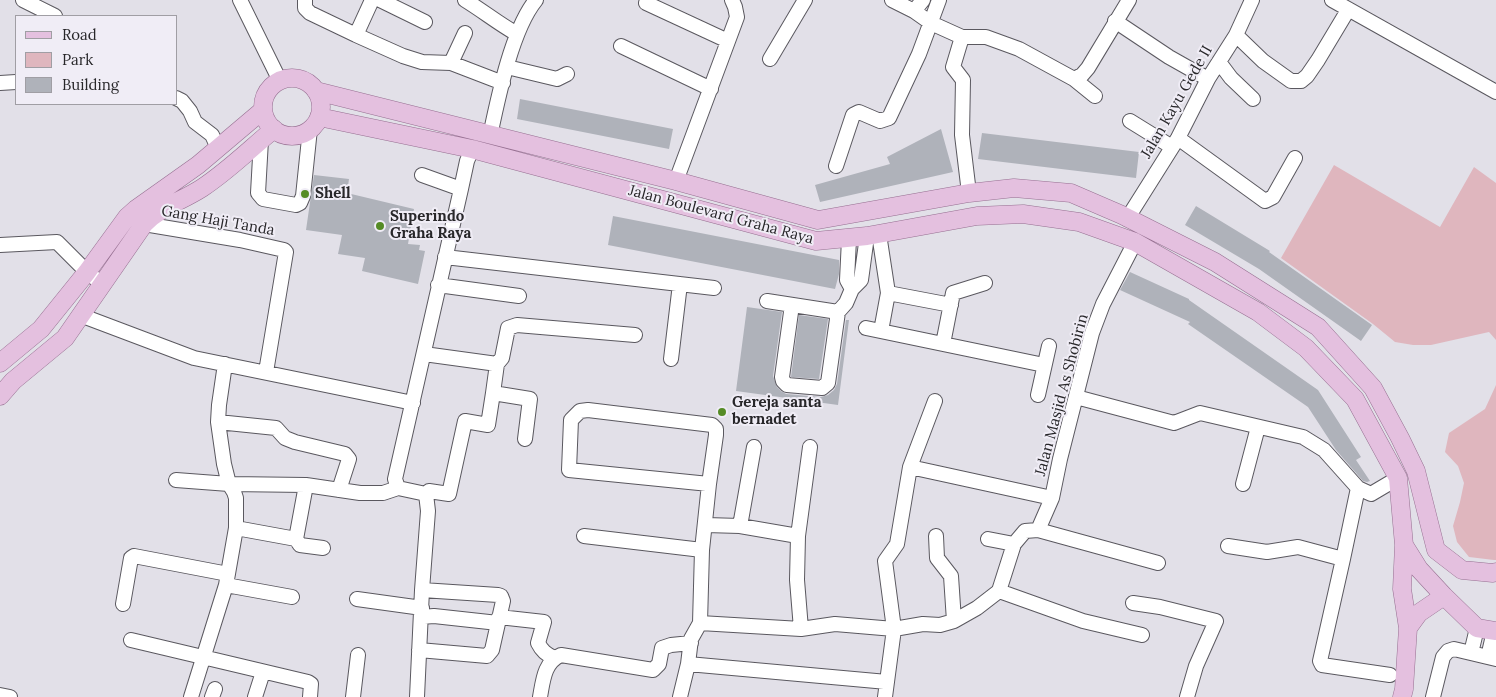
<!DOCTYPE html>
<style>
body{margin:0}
#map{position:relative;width:1496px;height:697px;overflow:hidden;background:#e2e0e8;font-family:Lora,serif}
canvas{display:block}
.legend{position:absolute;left:15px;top:15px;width:162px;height:90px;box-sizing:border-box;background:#f0edf6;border:1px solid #a09ea4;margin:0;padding:6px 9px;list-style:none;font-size:15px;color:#28272a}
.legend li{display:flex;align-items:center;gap:10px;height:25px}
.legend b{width:25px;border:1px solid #a09ea4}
</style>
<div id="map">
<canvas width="1496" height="697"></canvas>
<ul class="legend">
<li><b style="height:6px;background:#e4c0df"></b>Road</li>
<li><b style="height:14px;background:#dfb6be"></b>Park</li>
<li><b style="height:14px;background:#afb2ba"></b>Building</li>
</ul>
</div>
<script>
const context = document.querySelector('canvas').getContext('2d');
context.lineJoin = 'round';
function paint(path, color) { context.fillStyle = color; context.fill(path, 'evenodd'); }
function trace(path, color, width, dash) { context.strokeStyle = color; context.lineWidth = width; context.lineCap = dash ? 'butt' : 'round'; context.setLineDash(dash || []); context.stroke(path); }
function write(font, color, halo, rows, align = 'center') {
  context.font = font + ' Lora,serif'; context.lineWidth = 4; context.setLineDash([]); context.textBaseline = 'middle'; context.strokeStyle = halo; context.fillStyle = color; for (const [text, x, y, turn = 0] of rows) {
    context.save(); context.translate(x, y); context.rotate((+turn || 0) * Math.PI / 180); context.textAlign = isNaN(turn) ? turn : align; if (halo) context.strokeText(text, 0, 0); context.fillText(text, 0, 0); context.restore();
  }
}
paint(new Path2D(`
 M1334,165l106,62 34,-60 22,16v157l-7,-8 -58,13h-18l-18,-3 -22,-18 -92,-66z
 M1496,385v175h-2l-25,-3 -12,-15 -4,-16 7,-24 4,-19 -6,-17 -13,-14 4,-19 36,-24z`), '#dfb6be');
paint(new Path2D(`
 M520,99l153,30 -4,20 -152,-30z
 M941,129l12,43 -133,30 -5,-17 75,-21 -3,-7z
 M982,133l157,19 -3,26 -158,-19z
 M314,175l35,4 -2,14 67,16 -6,35 12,1 -1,5 6,1 -7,33 -56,-13 3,-13 -27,-4 4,-19 -36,-5z
 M1196,206l74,45 -1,1 103,73 -11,16 -102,-72 -74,-44z
 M613,216l226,44v14l-4,15 -227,-44z
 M1130,272l59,27v1l129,90 43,67 -5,3 14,21 -3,1 -4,-1 -27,-31 -28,-43 -120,-83 2,-2 -70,-32z
 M747,307l35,5 -9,64 4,11 4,4 5,3 35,3 7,-2 6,-5 3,-6 9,-64h3l-11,85 -102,-14z
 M799,315l29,4 -9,60 -28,-2z`), '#afb2ba');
const minor = new Path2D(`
 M23,0l32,16
 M240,0l40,81
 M305,0v8l5,5 46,22 47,21 19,6 29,1 52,20
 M380,0l45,22
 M465,0c18,11 34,24 52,34
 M892,0l22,11 17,12 31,14h24l33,12 55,30 21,17
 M1332,0l164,92
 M646,3l82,38
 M914,11l9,-11
 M1115,21l54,36 39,22
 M356,35l16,-35
 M1236,35l27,26 28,20h10l6,-5 11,-16 30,-50
 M962,37l-9,30 10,13 -1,55 7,58
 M621,46l90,43
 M770,59l35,-59
 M1219,62l12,16 22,21
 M451,63l14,-30
 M507,67l50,12 10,-5
 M1074,79l8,-4 6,-7 41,-68
 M0,83l16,-1
 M176,98l6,3 8,10 5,11 17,13 6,13
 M1130,121l42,26
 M490,136c8,-38 22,-107 46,-136
 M1178,138l87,63 8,-4 22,-39
 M261,140l-3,53 5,6 33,6 4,-2 3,-7 7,-67
 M836,166l17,-51 6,-3 21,9 9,-3 30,-64 20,-54
 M422,175l39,14
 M676,181l61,-164 -2,-10 -3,-7
 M1127,219l51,-81 30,-59 28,-44 16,-35
 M144,224l96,16 44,10 2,2 -20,120
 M879,234l9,59 -7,38
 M849,239l-2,41 5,9
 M0,245l57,-3 30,30 15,12
 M445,257l269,31
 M438,285l81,11
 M888,293l63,12
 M767,301l71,11
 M792,305l-10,72 1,4 4,4 35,3 6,-5 10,-71 8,-9 6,-14 9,-9 6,-44
 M80,315l114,43 219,45
 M866,328l178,37
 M943,344l10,-51 32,-10
 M424,354l73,10 5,-6 6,-30 9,-3 118,10
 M671,359l9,-75
 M497,364l-4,29 37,6 -5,40
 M1038,395l11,-49
 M1076,397l98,26 26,-10 103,24 21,13 34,38
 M218,422l58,6 9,10 10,4 50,12 4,5 -10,31
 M910,467l142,31
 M176,480l53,4 77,1 54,8h23l15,-5
 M1243,484l15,-57
 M306,485l-10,54 4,6 23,3
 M426,494l3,-3 20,3 16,-73 23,4 5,-32
 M706,525l34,1 58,10 12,-89
 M740,526l14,-79
 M236,528l60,11
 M1038,530l14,-32 8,-39 32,-126 11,-29 32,-62
 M584,536l118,14
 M798,536l-1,44 4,49
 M936,536l1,22 14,18 3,45
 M988,539l26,5
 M1228,546l39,6 31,-5 45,12
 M226,585l66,12
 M999,591l84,30 59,14
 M357,599l65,9
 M1133,603l27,4 56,14 -20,45 -9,31
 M123,604l8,-46 3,-2 94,18
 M421,617l13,-1 64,7
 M499,617l45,5 -6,21c4,8 8,11 16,15
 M700,623l101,6 34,-5 59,5 29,-5 17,1 14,-4 23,-13 22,-17 15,-47 11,-13 13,-1 120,33
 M131,640l177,42 3,2 -1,13
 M419,650l68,6 5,-6 11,-49 -2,-5 -3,-1 -76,-5
 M1471,653l6,-25
 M1488,657l6,-26
 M688,664l199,18
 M1390,675l-68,-10 -2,-4 23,-102 15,-71 13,6 27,-16
 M0,695l10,2
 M191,697l35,-112 10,-57v-30l-2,-6 -5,-8 -5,-20 -6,-42 1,-17 6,-41
 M212,697l3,-8
 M255,697l8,-25
 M353,697l5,-42
 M417,697l5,-107 6,-79 -2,-17 -28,-6 -3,-9 66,-290 6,-28 5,-12
 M540,697c3,-16 4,-35 21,-42l92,15 6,-6 3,-16 9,-3 20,-2
 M680,697l8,-33 3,-25 9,-16 2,-73 7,-66 7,-49v-6l-4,-4 -124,-15 -8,1 -9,9 -2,50 140,14
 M885,697l9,-68 -9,-68 12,-17 13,-77 25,-66
 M1433,697l10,-40 5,-6 6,-2 42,10`);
const major = new Path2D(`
 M263 107a29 29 0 1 1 58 0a29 29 0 1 1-58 0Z
 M316,91l360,90 142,39 151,-27 45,-5 57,5 51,22 93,47 103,65 55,61 27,50 16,33 20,79 26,20 31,3 3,-1
 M319,117l153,32 344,92 51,-5 110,-20 46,-2 56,8 56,20 123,70 48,36 49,51 43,79 6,67 15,24 25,27 33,32 19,3
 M0,363l41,-34 46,-57 40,-55 9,-8 62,-44 65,-55
 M0,396l13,-15 52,-43 79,-114c16,-17 38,-23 58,-36 26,-17 48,-39 72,-59
 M1408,628l11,-15 25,-17
 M1402,697l2,-8 4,-61 -6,-39 2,-44`);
trace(minor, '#5a585f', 16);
trace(major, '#966f91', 19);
trace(minor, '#fff', 14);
trace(major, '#e4c0df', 18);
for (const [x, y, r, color] of [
 [305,194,5,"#558b25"],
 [380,226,5,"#558b25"],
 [722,412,5,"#558b25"]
]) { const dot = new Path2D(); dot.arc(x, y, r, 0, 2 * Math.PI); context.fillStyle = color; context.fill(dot); trace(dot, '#f0edf6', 2); }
write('15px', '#28272a', '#f0edf6', [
 ["Jalan Kayu Gede II",1177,102,-60],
 ["Jalan Boulevard Graha Raya",721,215,15],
 ["Gang Haji Tanda",218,221,10],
 ["Jalan Masjid As Shobirin",1062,395,-75]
]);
write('bold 15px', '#28272a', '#f0edf6', [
 ["Shell",315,194],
 ["Superindo",390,217],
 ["Graha Raya",390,234],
 ["Gereja santa",732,403],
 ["bernadet",732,420]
], 'left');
</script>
